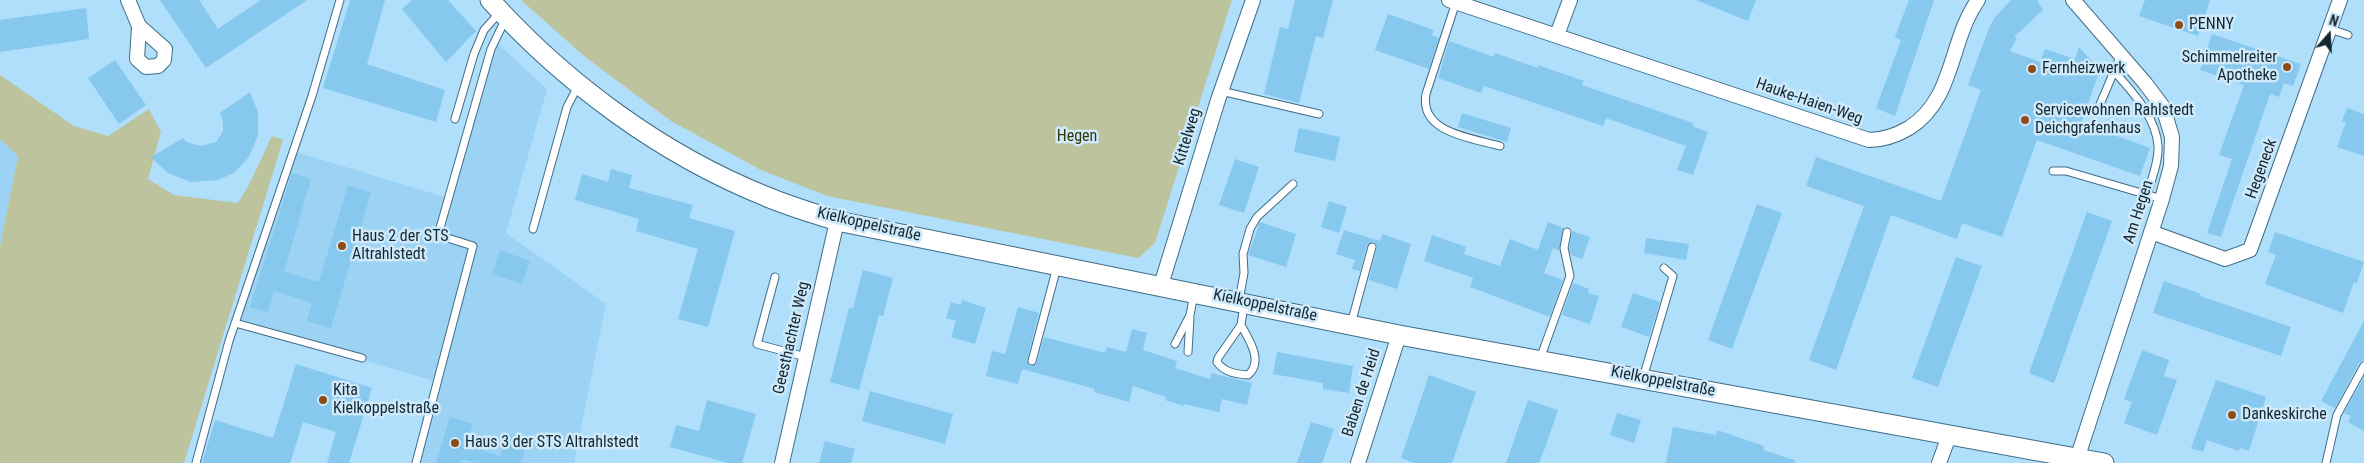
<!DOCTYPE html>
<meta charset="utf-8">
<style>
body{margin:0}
#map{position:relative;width:2364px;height:463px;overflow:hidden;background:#afdffb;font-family:"Roboto Condensed",sans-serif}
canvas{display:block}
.north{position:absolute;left:2304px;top:10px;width:50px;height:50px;-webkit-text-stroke:4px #cde9fa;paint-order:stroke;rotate:19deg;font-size:14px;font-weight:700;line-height:20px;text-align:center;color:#142731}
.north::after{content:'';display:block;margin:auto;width:18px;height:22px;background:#142731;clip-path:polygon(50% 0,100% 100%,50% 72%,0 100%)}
</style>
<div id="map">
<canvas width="2364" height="463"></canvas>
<div class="north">N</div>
</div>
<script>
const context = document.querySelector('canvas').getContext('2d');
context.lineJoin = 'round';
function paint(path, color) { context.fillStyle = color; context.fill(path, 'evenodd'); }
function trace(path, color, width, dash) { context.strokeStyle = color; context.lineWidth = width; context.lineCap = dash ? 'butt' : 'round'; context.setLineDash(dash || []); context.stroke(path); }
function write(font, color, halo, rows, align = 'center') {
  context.font = font + ' "Roboto Condensed",sans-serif'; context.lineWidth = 5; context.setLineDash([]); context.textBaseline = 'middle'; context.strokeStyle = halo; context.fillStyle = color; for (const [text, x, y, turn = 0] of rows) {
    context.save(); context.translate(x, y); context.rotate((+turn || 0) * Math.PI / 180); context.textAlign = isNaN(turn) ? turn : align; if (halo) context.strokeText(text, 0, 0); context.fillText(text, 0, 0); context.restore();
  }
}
paint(new Path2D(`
 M494,40l53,49 -41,144 100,71 -32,159h-158l22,-81 -203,-59 58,-172 155,47z
 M0,139l18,17 -18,90z`), '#9cd3f4');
paint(new Path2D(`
 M521,0h711l-77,243 -17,15 -311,-62 -66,-26 -90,-49 -87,-65z
 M0,75l74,51 34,10 41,-27 12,23 -13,47 26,16 64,8 12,-20 22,-47 11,4 -99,323h-184v-217l18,-90 -18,-17z`), '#bdc39c');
paint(new Path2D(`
 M160,0h39l19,29 43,-29h46l-101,68z
 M350,0h35l-18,64 78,26 -9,32 -113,-34z
 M412,0h36l28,31 -30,31 -44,-53z
 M1295,0h38l-10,38 -7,-2 -17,67 -35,-9 16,-67 8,2z
 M1696,0h60l-8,21z
 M1909,0h25l-39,116 -19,-8 25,-68 -6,-3z
 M2011,0h26l6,10 -29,27 3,1 -7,13 30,11 5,-13 30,10 4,-12 21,23 -19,53 69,25 -10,28 -103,-36 -35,97 -40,-14 -5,16 -66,-24 -55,155 -27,-10 55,-154 -58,-20 10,-29 125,44 40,-111 -13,-5 21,-57 6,-11z
 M2145,0h65l-12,36 -59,-20z
 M86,8l3,31 -89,13v-32z
 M1388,14l46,16 -2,5 7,3 -10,31 -54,-19z
 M2212,34l89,30 -8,22 -9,-3 -5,14 -9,-3 -49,143 -14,-4 25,-74 -13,-4 25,-70 -44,-15z
 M1449,41l45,16 1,-4 43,15v-3l46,16 -2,4 111,38 -1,3 16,6 -15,43 -16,-5 9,-24 -80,-28 -3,8 -119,-40 -3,7 -43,-15z
 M115,60l31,45 -27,19 -31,-46z
 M250,92l8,20v23l-9,22 -15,16 -16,7 -27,2 -23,-9 -17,-16 32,-19 3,4 15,4 15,-4 7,-11v-8l-3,-10z
 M2347,108l17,6v42l-27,-9 9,-25 -4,-1z
 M1462,113l49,15 -4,14 -49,-15z
 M1299,128l41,9 -5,24 -41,-9z
 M1235,159l24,8 -15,46 -25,-8z
 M611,169l21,6 -3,13 64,17 -4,13 46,13 -27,96 -30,-8 20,-70 -62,-18 3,-12 -64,-19 7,-26 26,8z
 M292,173l19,6 -27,93 35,10 29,-97 23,7 -40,136 -24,-7 5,-18 -38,-12 -6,21 -18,-5z
 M1329,201l18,6 -8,26 -18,-6z
 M1757,204l25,9 -50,136 -24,-9z
 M2087,212l25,9 -58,162 -25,-10z
 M1260,222l36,12 -10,33 -38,-12z
 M1548,222l16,6 -5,23 -6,-3 -9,25 19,7 -13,37 -80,-30 3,-9 -49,-17 8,-26 34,12 -2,7 36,12 10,-27 28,11z
 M1344,230l36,11 2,-7 29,10 -14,45 -28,-9 8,-32 -3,-6 -7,3 -7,26 -8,-2 3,-9 -19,-6z
 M1572,231l18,6 -8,22 -11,-4 -2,-7z
 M2275,232l89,30 -7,21 -3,-1 -11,31 -78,-29 11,-29 -8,-3z
 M1646,238l43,6 -3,16 -42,-7z
 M500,250l30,11 -8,23 -30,-10z
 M1956,257l26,9 -44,121 -26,-9z
 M863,270l30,8 -10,38 -4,-1 -20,75 -29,-8 19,-74h4z
 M2164,281l37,13 -1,2 91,31 -10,29 -128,-43z
 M1573,283l16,6 -1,4 11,3 -9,28 -28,-9z
 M1633,293l27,9 -11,35 -28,-10z
 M962,300l24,8 -11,36 -24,-7 5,-16 -10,-3 5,-16 10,3z
 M1018,307l21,6 -12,47 3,6 7,-3 7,-26 61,16 2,-6 19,5 6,-23 15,4 -4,17 34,11 -2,7 35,11 1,-6 41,10 -5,22 -25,-6 -3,13 -35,-8v2l-19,-6 1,-3 -33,-11 -4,16 -35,-10 1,-3 -73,-20 -4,15 -32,-8 6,-25 13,3z
 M2364,321v40l-5,2 -24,45 -14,-7z
 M2142,350l27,10 -5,16 13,4 -20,55 -33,-12 8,-21 -8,-3z
 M1277,352l76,14 -4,27 -26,-4v-6l-50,-9z
 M296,364l76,24 -23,75h-22l9,-31 -33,-10 -13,41h-88l13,-43 58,18z
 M1429,375l47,17 -24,71h-38l-13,-5z
 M2364,377v54l-16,-9 3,-6 -7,-3z
 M2216,380l50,17 -17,54 -9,-3 -1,3 -32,-11 -4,12 -12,-4z
 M870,391l83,23 -8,30 -83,-23z
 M707,400l49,14 -14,49h-14l-58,-16 6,-22 23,6z
 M1528,400l30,10 -13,38 -6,15h-33z
 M1617,413l24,7 -7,23 -24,-8z
 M450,417l23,7 -7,21 34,11 6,-23 22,7 -7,23h-44l-15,-4 -2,4h-24z
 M1311,422l23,7 -12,34h-25z
 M1673,427l43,8 1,-5 47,16 -1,4 32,10v3h-129z
 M825,441l30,8 -4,14h-32z`), '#86c8ee');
const lane = new Path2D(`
 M1456,2l-30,92c-7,39 46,44 74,52
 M2330,29l18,6
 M2114,71c18,21 42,45 44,75 1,16 -7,34 -11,49
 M1221,91l98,23
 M2098,109l23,-54
 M455,119l19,-65 10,-24 16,-18
 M2053,171h13l96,28
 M533,229l34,-122 11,-21
 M775,277l-18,67 49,13
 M1239,301l5,-28 -1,-19 7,-25 7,-12 36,-33
 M235,323l127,35
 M1351,324l21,-77
 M1241,325c8,14 23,37 7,50 -13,-1 -24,-3 -31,-13l1,-4 23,-33 3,-20
 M1175,344l15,-29 4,-21
 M1188,352l2,-34
 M1540,359l30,-83 -6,-28 3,-16
 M1032,361l25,-94
 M1643,378l30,-102 -9,-8
 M196,463l33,-122 83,-245 28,-96
 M416,463l57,-217 -35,-11 53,-186 15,-31
 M2326,463l11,-48 27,-49`);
const street = new Path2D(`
 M128,0l11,26 26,23 -1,11 -6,6 -12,1 -9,-8 2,-33
 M1449,0l420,140c15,0 28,-5 40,-12 46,-29 40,-87 69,-128
 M2073,0l72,83 18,24 9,30 -1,29 -9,33 -85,260
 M1557,35l13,-35
 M2151,232l74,27 25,-9 90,-250
 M1161,285l57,-185 35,-100
 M782,463l55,-242
 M1358,463l41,-128
 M1939,463l10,-27`);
const secondary = new Path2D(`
 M490,0c75,83 171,154 275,196 23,10 48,17 72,25l562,114 705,128`);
trace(lane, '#406d86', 9);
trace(street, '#406d86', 16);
trace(secondary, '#406d86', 21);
trace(lane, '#fff', 7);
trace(street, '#fff', 14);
trace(secondary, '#fff', 19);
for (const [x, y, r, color] of [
 [2179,25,5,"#8d4c18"],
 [2287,67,5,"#8d4c18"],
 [2032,69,5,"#8d4c18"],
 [2025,120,5,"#8d4c18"],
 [342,246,5,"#8d4c18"],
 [323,400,5,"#8d4c18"],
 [2232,415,5,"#8d4c18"],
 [455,443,5,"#8d4c18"]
]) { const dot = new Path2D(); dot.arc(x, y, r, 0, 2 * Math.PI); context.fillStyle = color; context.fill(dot); trace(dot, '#cde9fa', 2); }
write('16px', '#142731', '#cde9fa', [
 ["PENNY",2189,25],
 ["Schimmelreiter",2277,58,"right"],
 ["Apotheke",2277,76,"right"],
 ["Fernheizwerk",2042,69],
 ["Servicewohnen Rahlstedt",2035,111],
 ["Deichgrafenhaus",2035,129],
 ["Haus 2 der STS",352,237],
 ["Altrahlstedt",352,255],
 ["Kita",333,391],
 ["Kielkoppelstraße",333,409],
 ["Dankeskirche",2242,415],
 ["Haus 3 der STS Altrahlstedt",465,443]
], 'left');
write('16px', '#142731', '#cde9fa', [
 ["Hauke-Haien-Weg",1809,102,19],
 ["Kittelweg",1188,137,-73],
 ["Hegeneck",2262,169,-70],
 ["Am Hegen",2139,212,-72],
 ["Kielkoppelstraße",869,225,13],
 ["Kielkoppelstraße",1265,306,12],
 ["Geesthachter Weg",792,338,-77],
 ["Kielkoppelstraße",1663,382,11],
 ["Baben de Heid",1362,393,-72]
]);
write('16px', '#333703', '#cde9fa', [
 ["Hegen",1077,137]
]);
</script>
